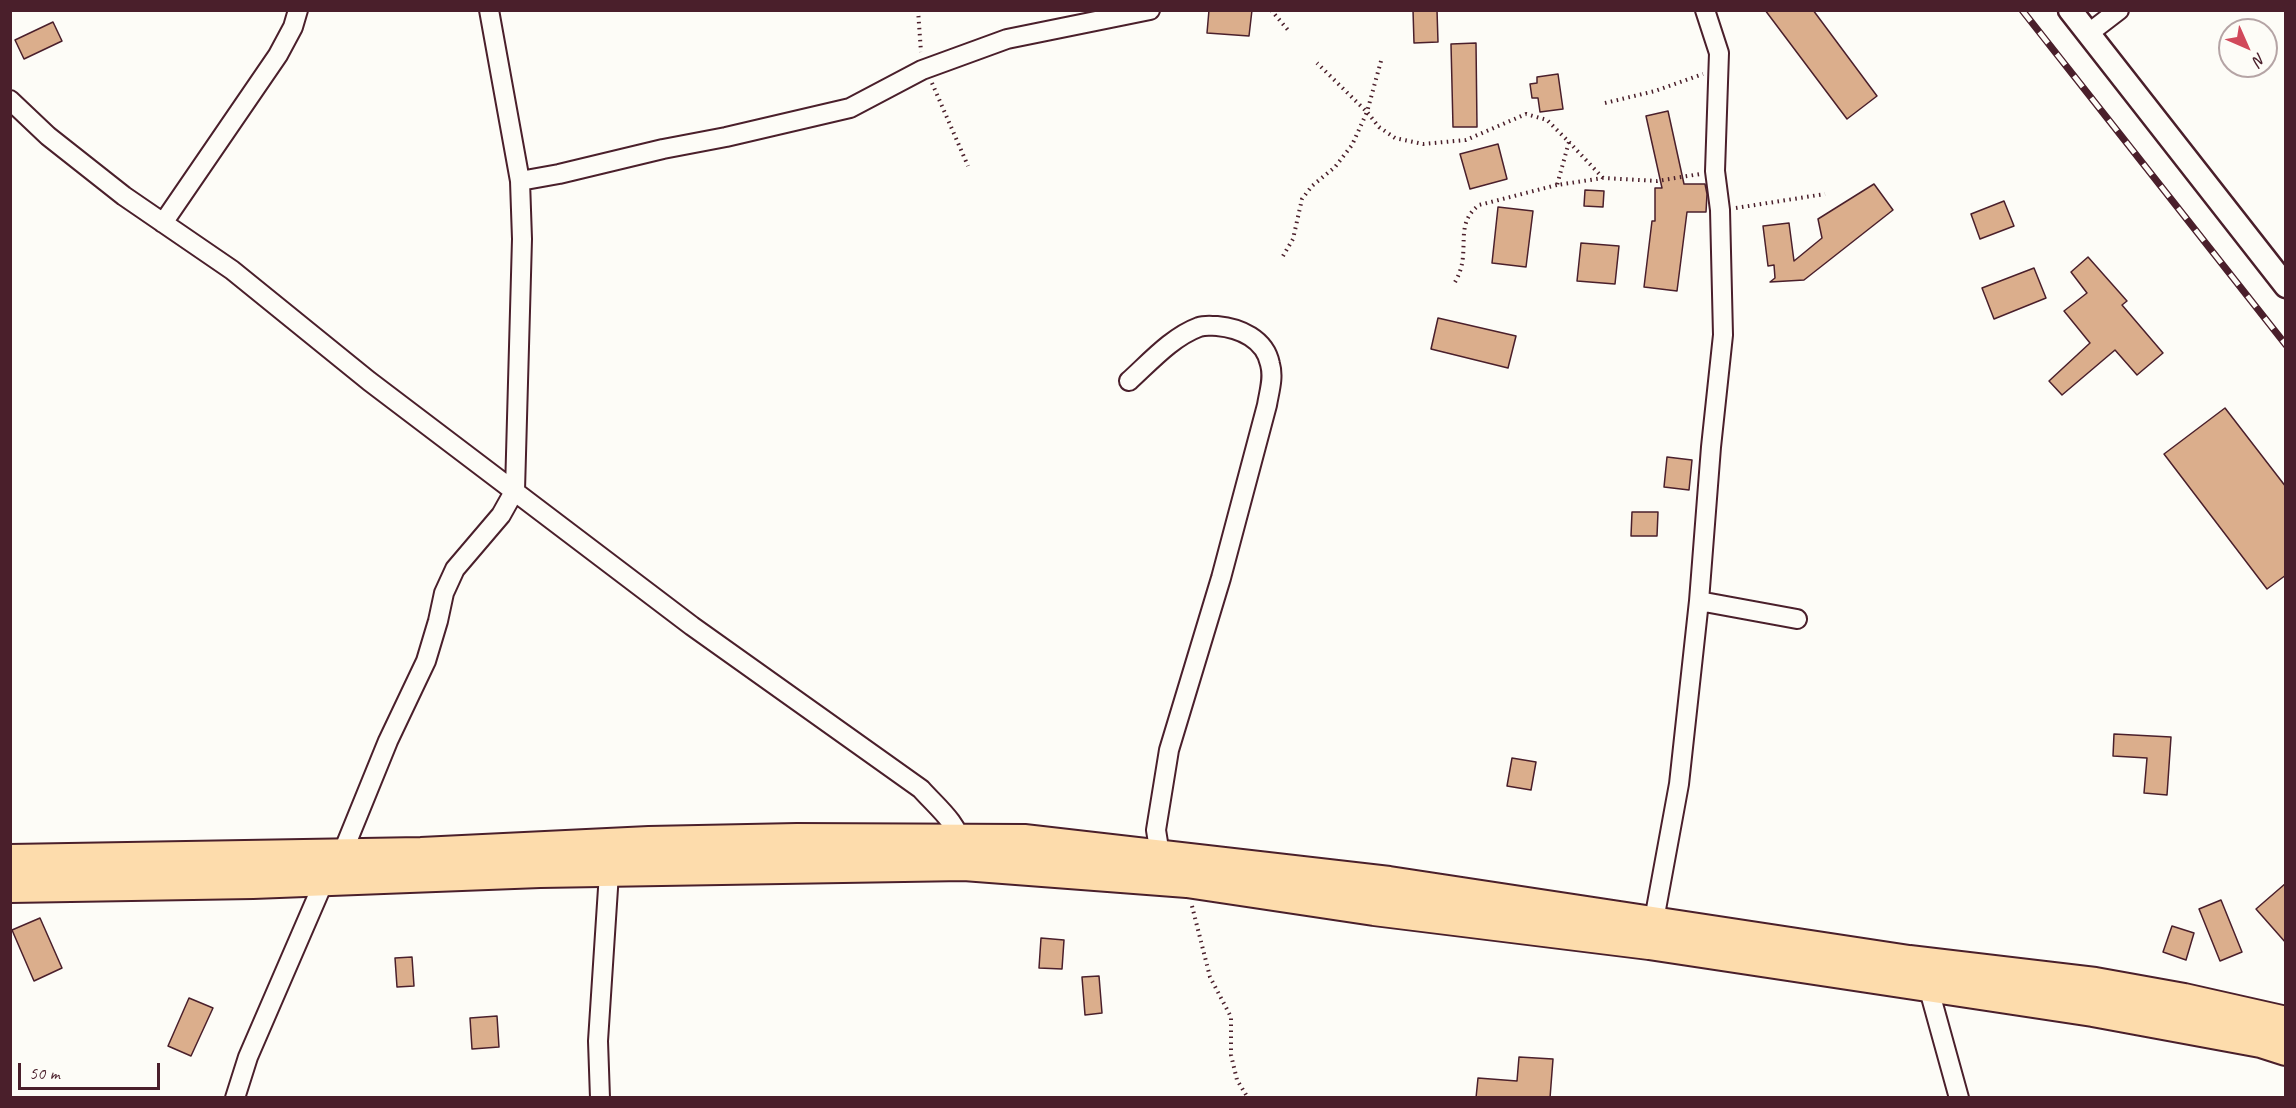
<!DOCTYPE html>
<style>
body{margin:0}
#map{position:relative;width:2296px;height:1108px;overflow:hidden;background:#fdfcf7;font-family:Caveat,sans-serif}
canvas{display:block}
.frame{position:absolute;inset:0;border:12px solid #4a1f2b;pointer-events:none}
.north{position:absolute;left:2218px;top:18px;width:60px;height:60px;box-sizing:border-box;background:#fdfcf7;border:2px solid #b5a4a5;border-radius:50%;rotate:135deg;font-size:16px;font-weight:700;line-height:24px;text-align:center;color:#4a1f2b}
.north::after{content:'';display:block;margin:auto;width:21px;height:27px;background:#d1495b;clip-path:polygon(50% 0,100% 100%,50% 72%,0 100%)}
.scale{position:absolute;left:18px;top:1063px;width:142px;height:27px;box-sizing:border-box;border:3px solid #4a1f2b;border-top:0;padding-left:8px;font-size:18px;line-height:21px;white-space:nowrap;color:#4a1f2b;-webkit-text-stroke:4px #fdfcf7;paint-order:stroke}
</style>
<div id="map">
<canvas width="2296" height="1108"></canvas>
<div class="frame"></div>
<div class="north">N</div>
<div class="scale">50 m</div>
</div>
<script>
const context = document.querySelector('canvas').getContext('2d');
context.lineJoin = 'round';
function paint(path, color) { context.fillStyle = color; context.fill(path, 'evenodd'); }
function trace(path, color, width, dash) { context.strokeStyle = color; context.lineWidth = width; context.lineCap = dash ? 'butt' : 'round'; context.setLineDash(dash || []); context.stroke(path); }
const building = new Path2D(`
 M1209,10h43l-3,26 -42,-3z
 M1413,10h24l1,32 -24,1z
 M1765,10h48l64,86 -30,23z
 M53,22l9,19 -38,18 -9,-19z
 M1476,43l1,84h-24l-2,-83z
 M1558,74l5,35 -23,3 -2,-14h-6l-2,-14 7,-1v-6z
 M1668,111l16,73h21l2,10 -1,18h-19l-10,79 -33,-4 8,-66h3v-33h7l-16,-72z
 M1498,144l9,35 -37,10 -10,-35z
 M1874,184l19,26 -89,70 -34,2 5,-4 -1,-13 -6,1 -5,-40 26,-3 5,38 28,-23 -4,-19z
 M1585,190l19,1 -1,16 -19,-1z
 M2004,201l10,25 -34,13 -9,-25z
 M1498,207l35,4 -7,56 -34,-4z
 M1581,243l38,3 -4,38 -38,-3z
 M2088,257l39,44 -5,4 41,48 -26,22 -22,-25 -53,45 -13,-14 41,-38 -26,-32 23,-18 -16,-21z
 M2034,268l12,30 -52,21 -12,-31z
 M1438,318l78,18 -8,32 -77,-19z
 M2225,408l61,79v88l-19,14 -103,-135z
 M1667,457l25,3 -3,30 -25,-3z
 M1632,512h26l-1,24h-26z
 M2114,734l57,3 -4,58 -23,-2 3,-35 -34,-2z
 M1512,758l24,4 -5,28 -24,-4z
 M2286,883v60l-30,-34z
 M2221,900l21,52 -22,9 -21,-52z
 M40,918l22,50 -28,13 -22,-51z
 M2172,926l22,7 -8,27 -23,-8z
 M1041,938l23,2 -2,29 -23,-1z
 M412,957l2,29 -17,1 -2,-29z
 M1099,976l3,37 -17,2 -3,-38z
 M189,998l24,10 -22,48 -23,-10z
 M497,1016l2,31 -27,2 -2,-31z
 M1519,1057l34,2 -3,39h-74l2,-20 39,3z`);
paint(building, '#dbae8c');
trace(building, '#4a1f2b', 1.5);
const minor = new Path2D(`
 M2089,33l30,-23
 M10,100l38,36 76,60 108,74 137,111 323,245 229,163c14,16 38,35 40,56
 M520,181l39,-7 104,-25 63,-12 124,-29 72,-38 85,-31 143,-29
 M163,223l115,-168 15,-28 5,-17
 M1129,381c21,-19 43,-44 70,-54 6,-2 12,-1 18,-1 23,2 48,13 53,38 4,14 -1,28 -3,41l-46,173 -52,172 -13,80 4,25
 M1699,601l98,18
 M342,854l46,-113 38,-80 12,-40 6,-28 11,-24 46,-54 14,-25 7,-251 -2,-58 -31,-171
 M1652,931l27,-147 20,-183 12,-154 12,-112 -3,-125 -5,-39 4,-118 -14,-43
 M1928,986l31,112
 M235,1098l13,-41 77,-178
 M600,1098l-2,-57 11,-168`);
const tertiary = new Path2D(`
 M2070,10l216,276`);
const trunk = new Path2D(`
 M10,860l411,-7 228,-11 148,-3 227,1 365,42 520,79 186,22 89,16 102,23
 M10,887l243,-4 287,-11 424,-7 223,17 187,28 275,34 444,67 168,31 25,8`);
trace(minor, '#4a1f2b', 22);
trace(tertiary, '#4a1f2b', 27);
trace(trunk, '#4a1f2b', 34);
trace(new Path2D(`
 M918,10l3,42
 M1271,10l17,20
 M1381,61l-14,51 12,15 16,11 28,6 43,-4 60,-26 21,6 22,22 -12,43 46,-7 54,3 43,-7
 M932,83l36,83
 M1605,103l50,-12 48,-17
 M1569,142l34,36
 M1736,208l89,-14
 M1283,256l10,-17 9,-40 10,-13 23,-19 17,-22 15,-33 -50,-49
 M1455,282c18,-30 -3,-56 24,-77l78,-20
 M1192,906l18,71 21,40v38l6,25 11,18`), '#4a1f2b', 4, [1.5, 4.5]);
trace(minor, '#fdfcf7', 18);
trace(tertiary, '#fdfcf7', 22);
trace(trunk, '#fddcac', 30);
const rail = new Path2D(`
 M2022,10l264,335`);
trace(rail, '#4a1f2b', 7);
trace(rail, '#fdfcf7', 4.5, [14]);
</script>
